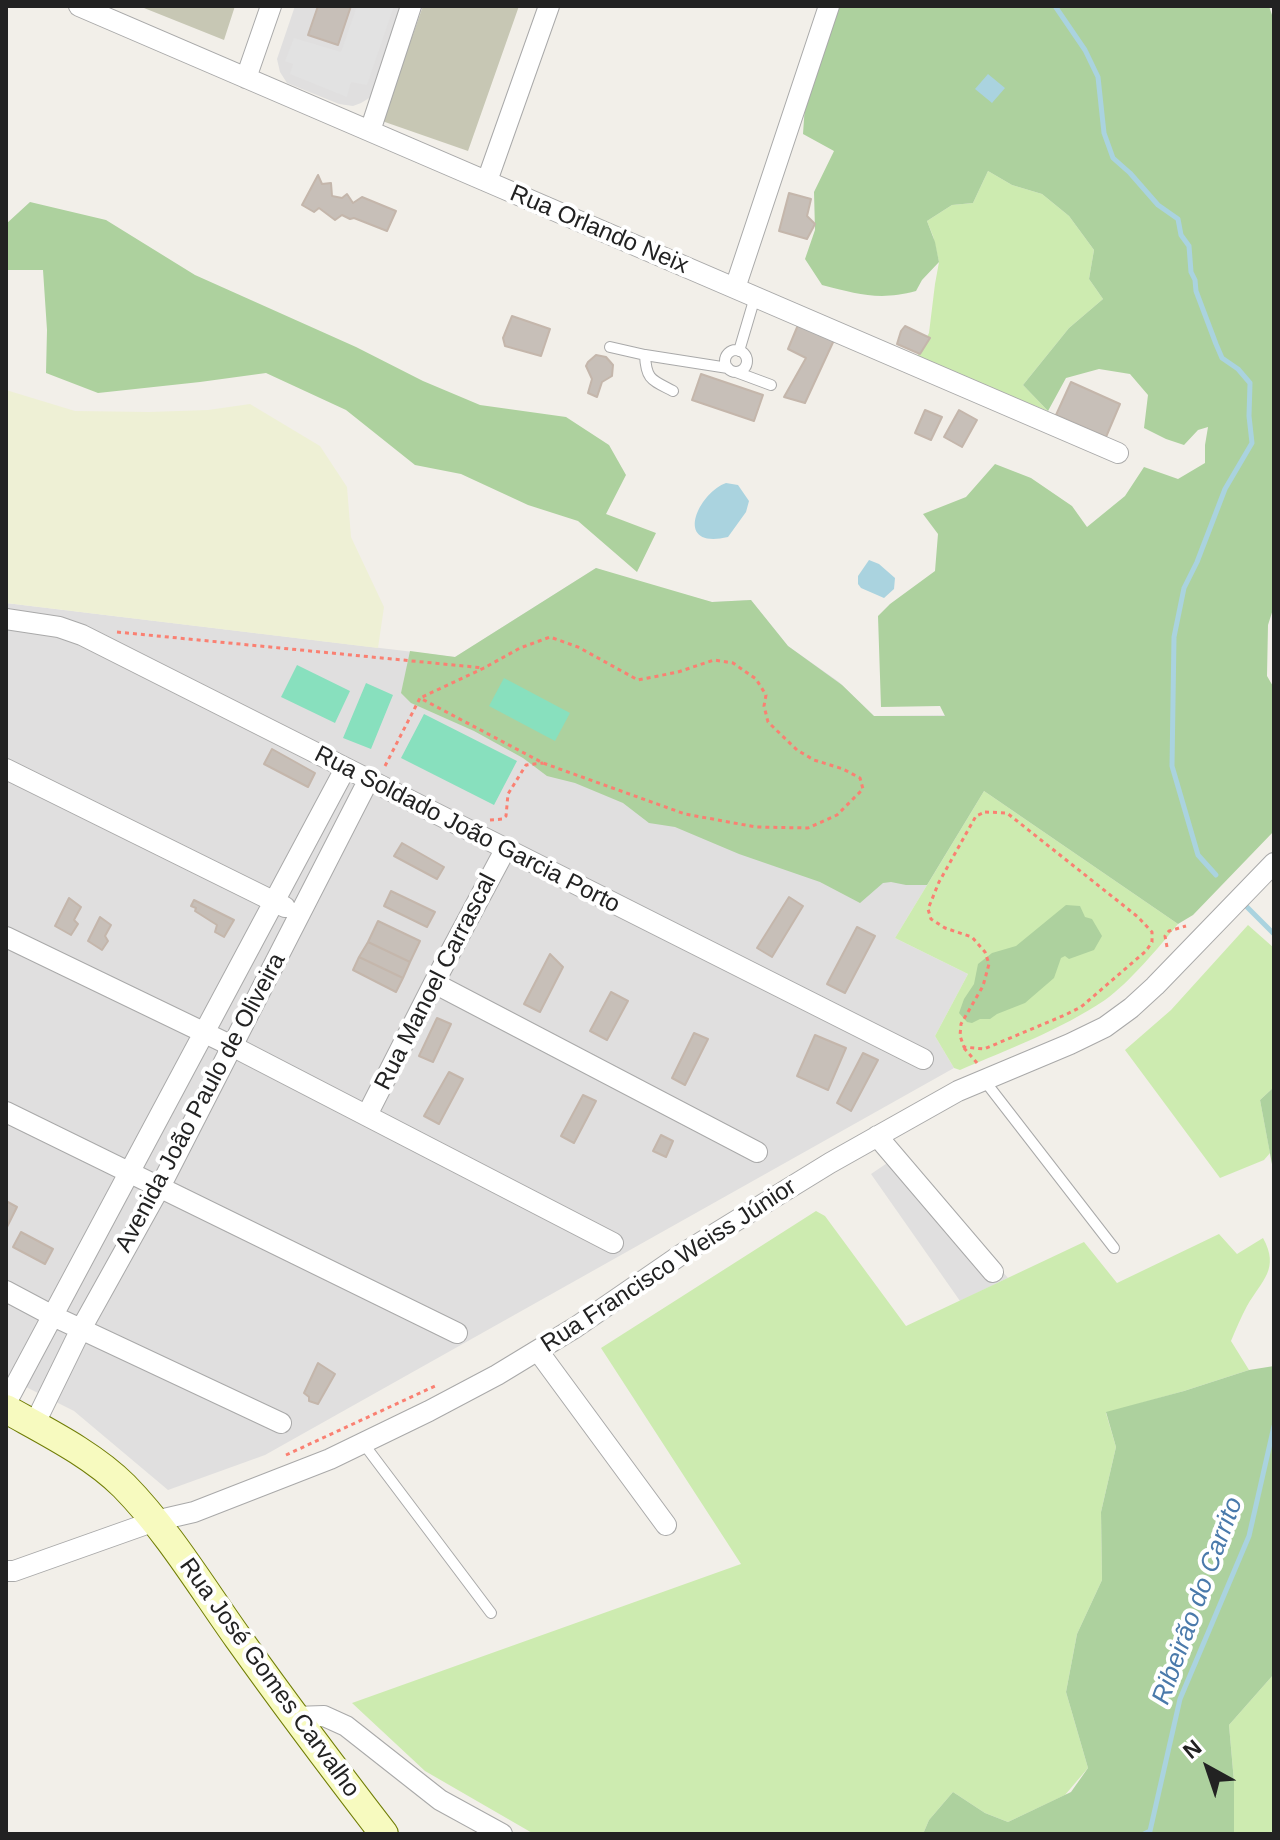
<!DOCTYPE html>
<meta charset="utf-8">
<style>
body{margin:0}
#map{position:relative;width:1280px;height:1840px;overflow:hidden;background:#f2efe9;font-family:Arial,sans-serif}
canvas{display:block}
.frame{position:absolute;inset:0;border:8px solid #222;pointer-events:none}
.north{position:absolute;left:1168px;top:1728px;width:80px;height:80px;-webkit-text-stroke:6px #fff;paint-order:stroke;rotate:320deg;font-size:22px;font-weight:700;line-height:32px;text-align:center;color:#222}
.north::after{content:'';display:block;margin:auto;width:28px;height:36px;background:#222;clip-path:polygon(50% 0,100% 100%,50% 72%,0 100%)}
</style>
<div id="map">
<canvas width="1280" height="1840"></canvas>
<div class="frame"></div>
<div class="north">N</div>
</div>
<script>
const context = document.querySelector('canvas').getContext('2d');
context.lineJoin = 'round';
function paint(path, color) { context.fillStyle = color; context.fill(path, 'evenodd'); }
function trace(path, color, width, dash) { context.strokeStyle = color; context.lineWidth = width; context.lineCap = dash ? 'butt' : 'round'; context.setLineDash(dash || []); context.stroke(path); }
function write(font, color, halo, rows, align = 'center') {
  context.font = font + ' Arial,sans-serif'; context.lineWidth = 8; context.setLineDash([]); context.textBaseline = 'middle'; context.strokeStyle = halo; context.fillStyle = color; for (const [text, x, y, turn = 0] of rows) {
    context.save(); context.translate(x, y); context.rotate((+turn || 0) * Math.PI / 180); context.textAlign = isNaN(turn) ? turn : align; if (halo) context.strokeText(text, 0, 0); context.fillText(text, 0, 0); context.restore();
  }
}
paint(new Path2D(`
 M295,6h106l-30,91 -10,6 -8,3 -14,-2 -52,-21 -7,-11 -3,-13z
 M596,568l41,14 75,20 39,-2 37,46 51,36 35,34 91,-1 24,68 -94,155 73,36 -33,62 19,32 -689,387 -97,35 -94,-79 -68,-34v-774l449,54z
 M902,1153l106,125 -48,23 -89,-127z`), '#e0dfdf');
paint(new Path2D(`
 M139,6h96l-11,34z
 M423,6h96l-51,145 -86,-30z`), '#c7c7b4');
paint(new Path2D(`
 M6,390l69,21 74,1 59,-2 42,-6 70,42 27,41 4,50 33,70 -6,41 -372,-45z`), '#eef0d5');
paint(new Path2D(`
 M988,171l24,14 30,9 27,22 25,34 -5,29 14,20 -34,29 -46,57 25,26 -132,-53 13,-25 6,-49 4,-22 -6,-26 -6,-15 25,-16 21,-2z
 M984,791l194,133c-20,24 -48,58 -73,76 -45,30 -96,49 -145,70l-6,-2 -19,-32 33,-62 -73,-36z
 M1248,925l26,23v139l-14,13 10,53 -6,7 -44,18 -95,-128 46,-40z
 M816,1211l9,5 81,110 178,-84 33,41 102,-49 18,20 26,-16c17,31 -1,42 -16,68 -6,11 -11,23 -16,35l18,29 -65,21 -78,22 10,34 -15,65 1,68 -25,54 -11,58 22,76 -23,27 -57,27 -23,-9 -32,-21 -24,28 -6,14h-389l-109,-63 -73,-68 389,-139 -140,-216z
 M1274,1674v160h-40v-52l-5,-57z`), '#cdebb0');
paint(new Path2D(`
 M837,6h432l5,15v585l-6,19 -1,51 7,12v143l-81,84 -15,9 -194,-133 -57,94h-21l-15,-3 -8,1 -23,20 -40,-21 -81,-28 -64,-27 -26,-4 -26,-20 -48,-20 -28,-7 -24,-18 -49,-27 -63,-28 -10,-10 9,-42 45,6 141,-89 116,34 39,-2 37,46 54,39 32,31h71l-5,-10 -59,1 -3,-91 12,-12 45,-33 3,-37 -15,-20 43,-17 29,-33 36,14 41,28 15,21 38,-31 19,-29 34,12 27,-16v-18l3,-18 -10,3 -14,15 -18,-6 -22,-11 4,-33 -18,-21 -31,-5 -33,9 -18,33 -25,-26 46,-57 34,-29 -14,-20 5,-29 -25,-34 -27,-22 -30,-9 -24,-14 -15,32 -21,2 -25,16 8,21 4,20 -17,18 -6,11c-37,10 -58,3 -94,-6l-17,-26 10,-29 -1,-38 20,-41 -31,-17 3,-44z
 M30,202l76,18 89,55 161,72 67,34 57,24 86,12 43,28 17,30 -20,39 50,19 -19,39 -59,-51 -50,-16 -67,-31 -46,-9 -69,-55 -80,-37 -66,9 -102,11 -52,-20 1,-43 -4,-60h-37v-46z
 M1066,905l14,1 5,11 7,2 10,17 -8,14 -25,9 -4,-3 -4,2 -7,20 -29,25 -28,11 -7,5h-10l-8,4 -5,-1 -8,-9 5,-14 10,-15 4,-20 14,-11 24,-7z
 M1274,1087v88l-14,-75z
 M1274,1366v308l-45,51 5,57v52h-311l6,-14 24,-28 32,21 23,9 63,-30 17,-24 -22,-76 11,-58 25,-54 -1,-68 15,-65 -10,-35 78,-21 65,-21z`), '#add19e');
paint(new Path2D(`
 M297,665l53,26 -15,32 -54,-26z
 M504,678l66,35 -15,28 -66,-35z
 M366,683l27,12 -22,54 -28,-11z
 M424,714l93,47 -23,44 -93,-47z`), '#88e0be');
paint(new Path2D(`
 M357,6h37l-27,79 -16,-3 -4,15 -57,-23 3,-10 -8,-3 9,-23 47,14z`), '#e2e2e2');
paint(new Path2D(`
 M988,74l17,14 -13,15 -17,-14z
 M726,483l12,2 11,16 -3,11 -18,25c-56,13 -30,-44 -2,-54z
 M869,560l10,4 16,14 -1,11 -10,9 -23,-10 -3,-4v-8z`), '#aad3df');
trace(new Path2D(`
 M1055,6l30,44 13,27 6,56 9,25 17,15 28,32 20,14 3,16 8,11 2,26 4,8 1,11 20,53 6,14 16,11 12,14 -1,33 3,27 -27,46 -28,73 -13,26 -10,49 -2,129 26,89 18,20
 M1244,904l30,30
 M1144,1834l6,-3 30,-132 69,-163 25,-110`), '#aad3df', 5);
const building = new Path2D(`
 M318,6h33l-13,39 -30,-10z
 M318,175l4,9 9,-1 1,13 10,2 5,-4 6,9 9,-6 34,14 -9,20 -33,-13 -4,1 -8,-4 -7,5 -16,-12 -5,4 -12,-7z
 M789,193l22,6 -4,17 8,8 -8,15 -28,-8z
 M512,316l38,13 -9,27 -36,-10 -2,-8z
 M798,325l37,13 -30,65 -21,-6 22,-39 -18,-9z
 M905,326l25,12 -10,16 -23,-10 4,-13z
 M596,355l10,2 7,8 -1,11 -10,6 -5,15 -9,-4 4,-14 -6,-13 2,-4z
 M701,374l62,21 -9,26 -62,-21z
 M1071,382l49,22 -14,33 -50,-22z
 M925,410l17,7 -11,23 -16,-7z
 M959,410l18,10 -15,27 -18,-10z
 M272,749l43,24 -7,14 -44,-23z
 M402,843l42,24 -7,12 -43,-23z
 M391,891l44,21 -8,15 -43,-21z
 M789,897l14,9 -31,51 -15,-9z
 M69,898l12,9 -7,13 4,4 -7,11 -16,-9z
 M194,900l40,20 -10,17 -9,-5 2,-7 -22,-14 1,-3 -5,-2z
 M100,917l11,8 -6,11 3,5 -6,9 -14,-9z
 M378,921l42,20 -10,21 -42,-20z
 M857,927l18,9 -30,57 -18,-9z
 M368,942l42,20 -7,16 -44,-21z
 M550,954l13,13 -23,45 -16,-8z
 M359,957l44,21 -7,14 -43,-22z
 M611,992l17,9 -21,39 -17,-9z
 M437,1018l14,6 -18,38 -14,-6z
 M694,1033l14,6 -23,46 -13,-7z
 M815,1035l31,13 -18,42 -31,-14z
 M863,1053l15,7 -27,51 -14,-8z
 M449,1072l14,7 -24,45 -15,-8z
 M583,1095l13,6 -22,42 -13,-7z
 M661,1135l12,6 -7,16 -13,-6z
 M6,1201l11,6 -11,22z
 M21,1232l32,17 -8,15 -32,-17z
 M318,1363l17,11 -17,30 -9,-3v-4l-5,-4z`);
paint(building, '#c7bfb8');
trace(building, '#c4b6ab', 2);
const service = new Path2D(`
 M610,347l35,8 83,13
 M725 361a11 11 0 1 1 22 0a11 11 0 1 1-22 0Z
 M739,351l16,-54
 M645,355c1,25 7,25 28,36
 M736,372l35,13
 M984,1080l130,168
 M363,1443l128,170`);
const minor = new Path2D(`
 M79,6l1039,447
 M246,78l25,-72
 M370,131l41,-125
 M487,181l62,-175
 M735,288l94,-282
 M6,619l53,8 23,8 841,424
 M6,769l279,138
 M6,937l226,109 381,197
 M434,983l323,169
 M6,1112l451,221
 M367,1115l67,-132 71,-133
 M877,1136l116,136
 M6,1291l47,25 228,107
 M538,1351l128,174
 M6,1403l339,-634
 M34,1425l47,-96 79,-142 208,-406
 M6,1571h8l141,-50 39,-9 136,-53 99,-48 68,-36 79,-48 106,-73 148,-91 128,-72 112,-47 35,-17 26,-19 24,-22 119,-123
 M294,1717l30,-1 22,10 94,74 62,34`);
const secondary = new Path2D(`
 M6,1409c39,22 86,45 118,77 44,45 77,100 114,152 47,66 96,131 146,196`);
trace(service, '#a9a9a9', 12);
trace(minor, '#a9a9a9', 22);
trace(secondary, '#707d05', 30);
trace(new Path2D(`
 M117,632l367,36
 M385,766l35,-68 123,65 142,51 71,13 52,1 29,-13 26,-26 -3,-11 -17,-9 -29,-9 -17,-10 -29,-28 -4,-16 2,-11 -10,-16 -23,-16 -19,-3 -36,12 -40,8 -60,-33 -28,-10 -30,11 -36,20 -64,30
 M985,812l22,1 131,104 14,15v10l-6,9 -65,56 -16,8 -81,34 -20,-2 -4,-11 1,-12 22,-38 6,-22 -4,-12 -13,-15 -27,-9 -14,-9 -3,-10 11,-27 37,-66z
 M490,820l13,-1 3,-3 2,-22 18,-29 17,-2
 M1167,947l-2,-11 4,-5 17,-5
 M964,1048l13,15
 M286,1455l149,-69`), '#fa8072', 3, [4, 4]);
trace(service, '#fff', 10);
trace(minor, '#fff', 20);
trace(secondary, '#f7fabf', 28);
write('24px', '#222', '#fff', [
 ["Rua Orlando Neix",599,230,23],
 ["Rua Soldado João Garcia Porto",467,830,27],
 ["Rua Manoel Carrascal",436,982,-63],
 ["Avenida João Paulo de Oliveira",201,1103,-62],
 ["Rua Francisco Weiss Júnior",669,1266,-33],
 ["Rua José Gomes Carvalho",269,1678,54]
]);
write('italic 26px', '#4a7aab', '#fff', [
 ["Ribeirão do Carrito",1198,1601,-70]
]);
</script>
